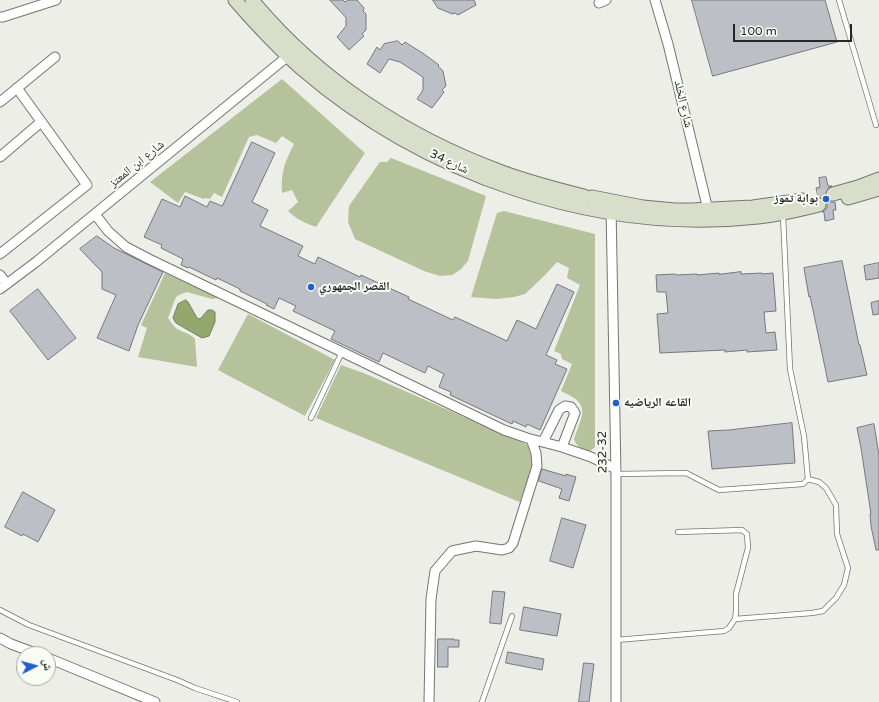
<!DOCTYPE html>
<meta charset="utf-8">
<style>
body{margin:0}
#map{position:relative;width:879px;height:702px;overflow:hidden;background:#eceee7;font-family:"Varela Round","Noto Naskh Arabic",sans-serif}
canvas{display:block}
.north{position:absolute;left:16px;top:646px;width:40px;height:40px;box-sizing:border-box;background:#f9fbf5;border:1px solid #a5a7a2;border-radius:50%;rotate:84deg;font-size:11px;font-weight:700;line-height:16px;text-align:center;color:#272825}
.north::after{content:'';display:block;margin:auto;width:14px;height:18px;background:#1f5fcb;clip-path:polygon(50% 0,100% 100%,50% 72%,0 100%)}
.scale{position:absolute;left:733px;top:24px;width:119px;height:18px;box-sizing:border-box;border:2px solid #272825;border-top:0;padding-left:5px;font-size:12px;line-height:14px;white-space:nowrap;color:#272825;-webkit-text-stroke:3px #f9fbf5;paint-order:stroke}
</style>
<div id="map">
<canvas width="879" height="702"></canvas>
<div class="north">ش</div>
<div class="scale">100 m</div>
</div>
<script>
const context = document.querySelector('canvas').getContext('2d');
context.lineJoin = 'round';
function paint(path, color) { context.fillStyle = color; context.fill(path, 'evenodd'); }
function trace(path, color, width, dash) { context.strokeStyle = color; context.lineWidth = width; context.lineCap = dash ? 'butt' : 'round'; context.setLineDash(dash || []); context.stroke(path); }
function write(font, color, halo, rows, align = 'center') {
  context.font = font + ' "Varela Round","Noto Naskh Arabic",sans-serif'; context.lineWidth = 4; context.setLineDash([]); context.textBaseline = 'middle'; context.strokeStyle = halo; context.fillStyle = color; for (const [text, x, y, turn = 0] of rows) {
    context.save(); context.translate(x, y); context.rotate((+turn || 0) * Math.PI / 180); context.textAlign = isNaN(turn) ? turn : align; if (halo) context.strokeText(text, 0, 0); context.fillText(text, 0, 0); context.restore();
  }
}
paint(new Path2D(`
 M282,79l83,74 -49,74c-11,-4 -20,-8 -28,-16l10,-9 -6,-12 -10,3c-1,-22 3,-31 12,-49l-12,-8 -6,7 -19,-8 -8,2 -27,60 -8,-4 -4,6 -5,-1 -1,1 -19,-7 -7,11 -28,-21z
 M391,158l95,38 -18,65 -8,9 -8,5 -12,1 -16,-5 -69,-32 -7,-17 1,-16 31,-44h7z
 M504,211l91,23v213l-5,4c-9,-3 -13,-3 -16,-12 9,-26 17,-35 -13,-48l11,-27 -10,-5 -1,-5 -7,-3 26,-66 -13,-7 2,-10 -12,-6 -13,14 -19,18 -11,3 -18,2 -25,-2 26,-84z
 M165,273l54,25 -7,1 -25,-7 -6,2 -5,3 -8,21c3,4 5,8 9,11 6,3 14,5 18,10l2,28 -59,-10 9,-29 -6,-3z
 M248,314l87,46 -30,56 -87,-46z
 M341,365l25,9 162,71 4,14 -1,8 -9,36 -206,-85z`), '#b5c29c');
const water = new Path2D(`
 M186,300l2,2 9,16 2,1 2,-1 7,-8h4l3,2v10l-6,14 -7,2 -26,-15 -3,-5 5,-14z`);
paint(water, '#94a76c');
trace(water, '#738157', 1);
const building = new Path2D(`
 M330,0h13l2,2 3,-2h9l7,8 -1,3 3,3v16l-4,4 2,2 -15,14 -12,-13 9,-11v-8z
 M433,0h41l2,5 -18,10 -3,-2 -3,1 -14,-6z
 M692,0h133l12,42 -124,34z
 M398,41l4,4 3,-3 19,12 15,11 -1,1 5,5 3,15 -4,4 2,2 -12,16 -15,-9 6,-9v-13l-23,-15 -11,-3 -9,14 -13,-9 10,-17 3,3 4,-6z
 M252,142l23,11 -23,49 16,8 -8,16 43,20 -5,10 17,8 3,-7 42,20 1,-2 48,22 -1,2 45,21 2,-3 52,24 10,-21 19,9 21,-45 17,8 -28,63 11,5 -2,4 12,5 -27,61 -13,-6 -1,3 -13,-6 -1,3 -62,-29 1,-3 -12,-5 5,-13 -16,-8 -3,7 -42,-20 -4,9 -48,-23 4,-8 -42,-20 3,-5 -17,-8 -5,11 -8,-4 1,-1 -27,-13v-2l-23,-11 -1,2 -27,-13 -1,1 -7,-3 2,-6 -22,-11 1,-3 -18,-8 18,-38 18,8 5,-11 22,11 3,-6 12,5z
 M826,177l2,9h4l-5,3 -2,3v5l3,3 3,2h4l1,8h-3l1,9 -9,2 -1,-9h-2l3,-2 2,-2v-5l-3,-4 -2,-2h-4l-2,-9 4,-1 -1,-9z
 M97,236l17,12 49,24 -25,53 -9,26 -32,-13 19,-43 -14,-6v-17l-22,-23z
 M842,261l17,84h1l7,30 -39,7 -11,-53 -7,-33 -1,1 -5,-29z
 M879,263v15l-13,2 -2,-14z
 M741,272v2l21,-1v1l11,-1 3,38 -12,1 2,21 9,-1 2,18 -30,2v-2l-22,2v-2l-65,3 -3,-39 11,-1 -2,-21h-9l-1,-17 19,-1 1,1 21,-1v1l22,-2v1z
 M38,289l38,49 -28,22 -38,-49z
 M879,301v13l-6,1 -2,-12z
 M792,423l3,40 -83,6 -4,-38 21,-1z
 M874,424l5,31v95h-3l-5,-24 -1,-12h1l-10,-66 -4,-20z
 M542,469l24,7v-2l10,3 -7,24 -10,-3 3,-9 -23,-8z
 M23,492l32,18 -17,32 -15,-8 -1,2 -17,-9z
 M562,518l24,7 -13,43 -23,-7z
 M493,591l12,1 -4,32 -11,-1z
 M524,607l37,7 -4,22 -37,-6z
 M438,639h16v1h5v7h-11v20h-10z
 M508,652l36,7 -2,11 -36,-7z
 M584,663l10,1 -5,38h-10z`);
paint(building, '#bcc0c6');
trace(building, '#75787e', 1);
trace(new Path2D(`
 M818,197l15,-3`), '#c5c6c0', 13, [13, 6]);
const lane = new Path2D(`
 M839,0l37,125
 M311,418l31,-66
 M616,474l70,-1 33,17 84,-6 5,-5 -4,-43 -14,-67 -7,-154
 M0,610l29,15 148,55 18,8 42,14
 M735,619l77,-6 11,-2 13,-13 8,-13 4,-17 -11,-34 -1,-29 -10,-17 -7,-6 -11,-3
 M616,640l108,-9 5,-3 6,-9 1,-7v-18l12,-46 -1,-14 -5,-4 -64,2
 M482,702l30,-86`);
const street = new Path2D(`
 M655,0l13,44 41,170
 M599,3l7,-3
 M0,17h3l53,-17
 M0,102l55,-45
 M0,157l41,-35
 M611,207l5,267v228
 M95,214l13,17 18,16 23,12 355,171 23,8 35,9 29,10 25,12
 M0,254l87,-69 -70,-97
 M0,275l7,9
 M0,289l36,-27 252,-206
 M543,442l16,-32 6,-4 6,1 4,6 -13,34
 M0,638l11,6 27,10
 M48,658l107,44
 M429,702l2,-103 4,-28 17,-20 24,-5 26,4 7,-2 4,-5 24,-77 -1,-13 -5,-14`);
const secondary = new Path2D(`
 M235,0c21,24 42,47 66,68 123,106 295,167 457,149 21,-2 41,-7 61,-12
 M252,0c65,79 154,137 250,172 27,10 54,17 82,24
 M833,194l25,-7 21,-8
 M592,197l51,10 32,3h16l62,-3 50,-7
 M848,198l31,-9`);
trace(lane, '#747670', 6);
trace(street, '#747670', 11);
trace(secondary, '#747670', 15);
trace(lane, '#fff', 4.5);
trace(street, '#fff', 9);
trace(secondary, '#d8deca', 13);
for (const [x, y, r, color] of [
 [826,199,4,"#1f5fcb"],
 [311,287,4,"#1f5fcb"],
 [616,403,4,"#1f5fcb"]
]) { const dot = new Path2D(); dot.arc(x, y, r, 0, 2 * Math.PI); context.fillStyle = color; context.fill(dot); trace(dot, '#f9fbf5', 1.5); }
write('12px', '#272825', '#f9fbf5', [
 ["شارع الخلد",683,104,77],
 ["شارع 34",449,162,25],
 ["شارع ابن المعتز",137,164,-39],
 ["232-32",603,452,-91]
]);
write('bold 12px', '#272825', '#f9fbf5', [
 ["بوابة تموز",818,199,"right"],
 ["القصر الجمهوري",319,287],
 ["القاعه الرياضيه",624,403]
], 'left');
</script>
